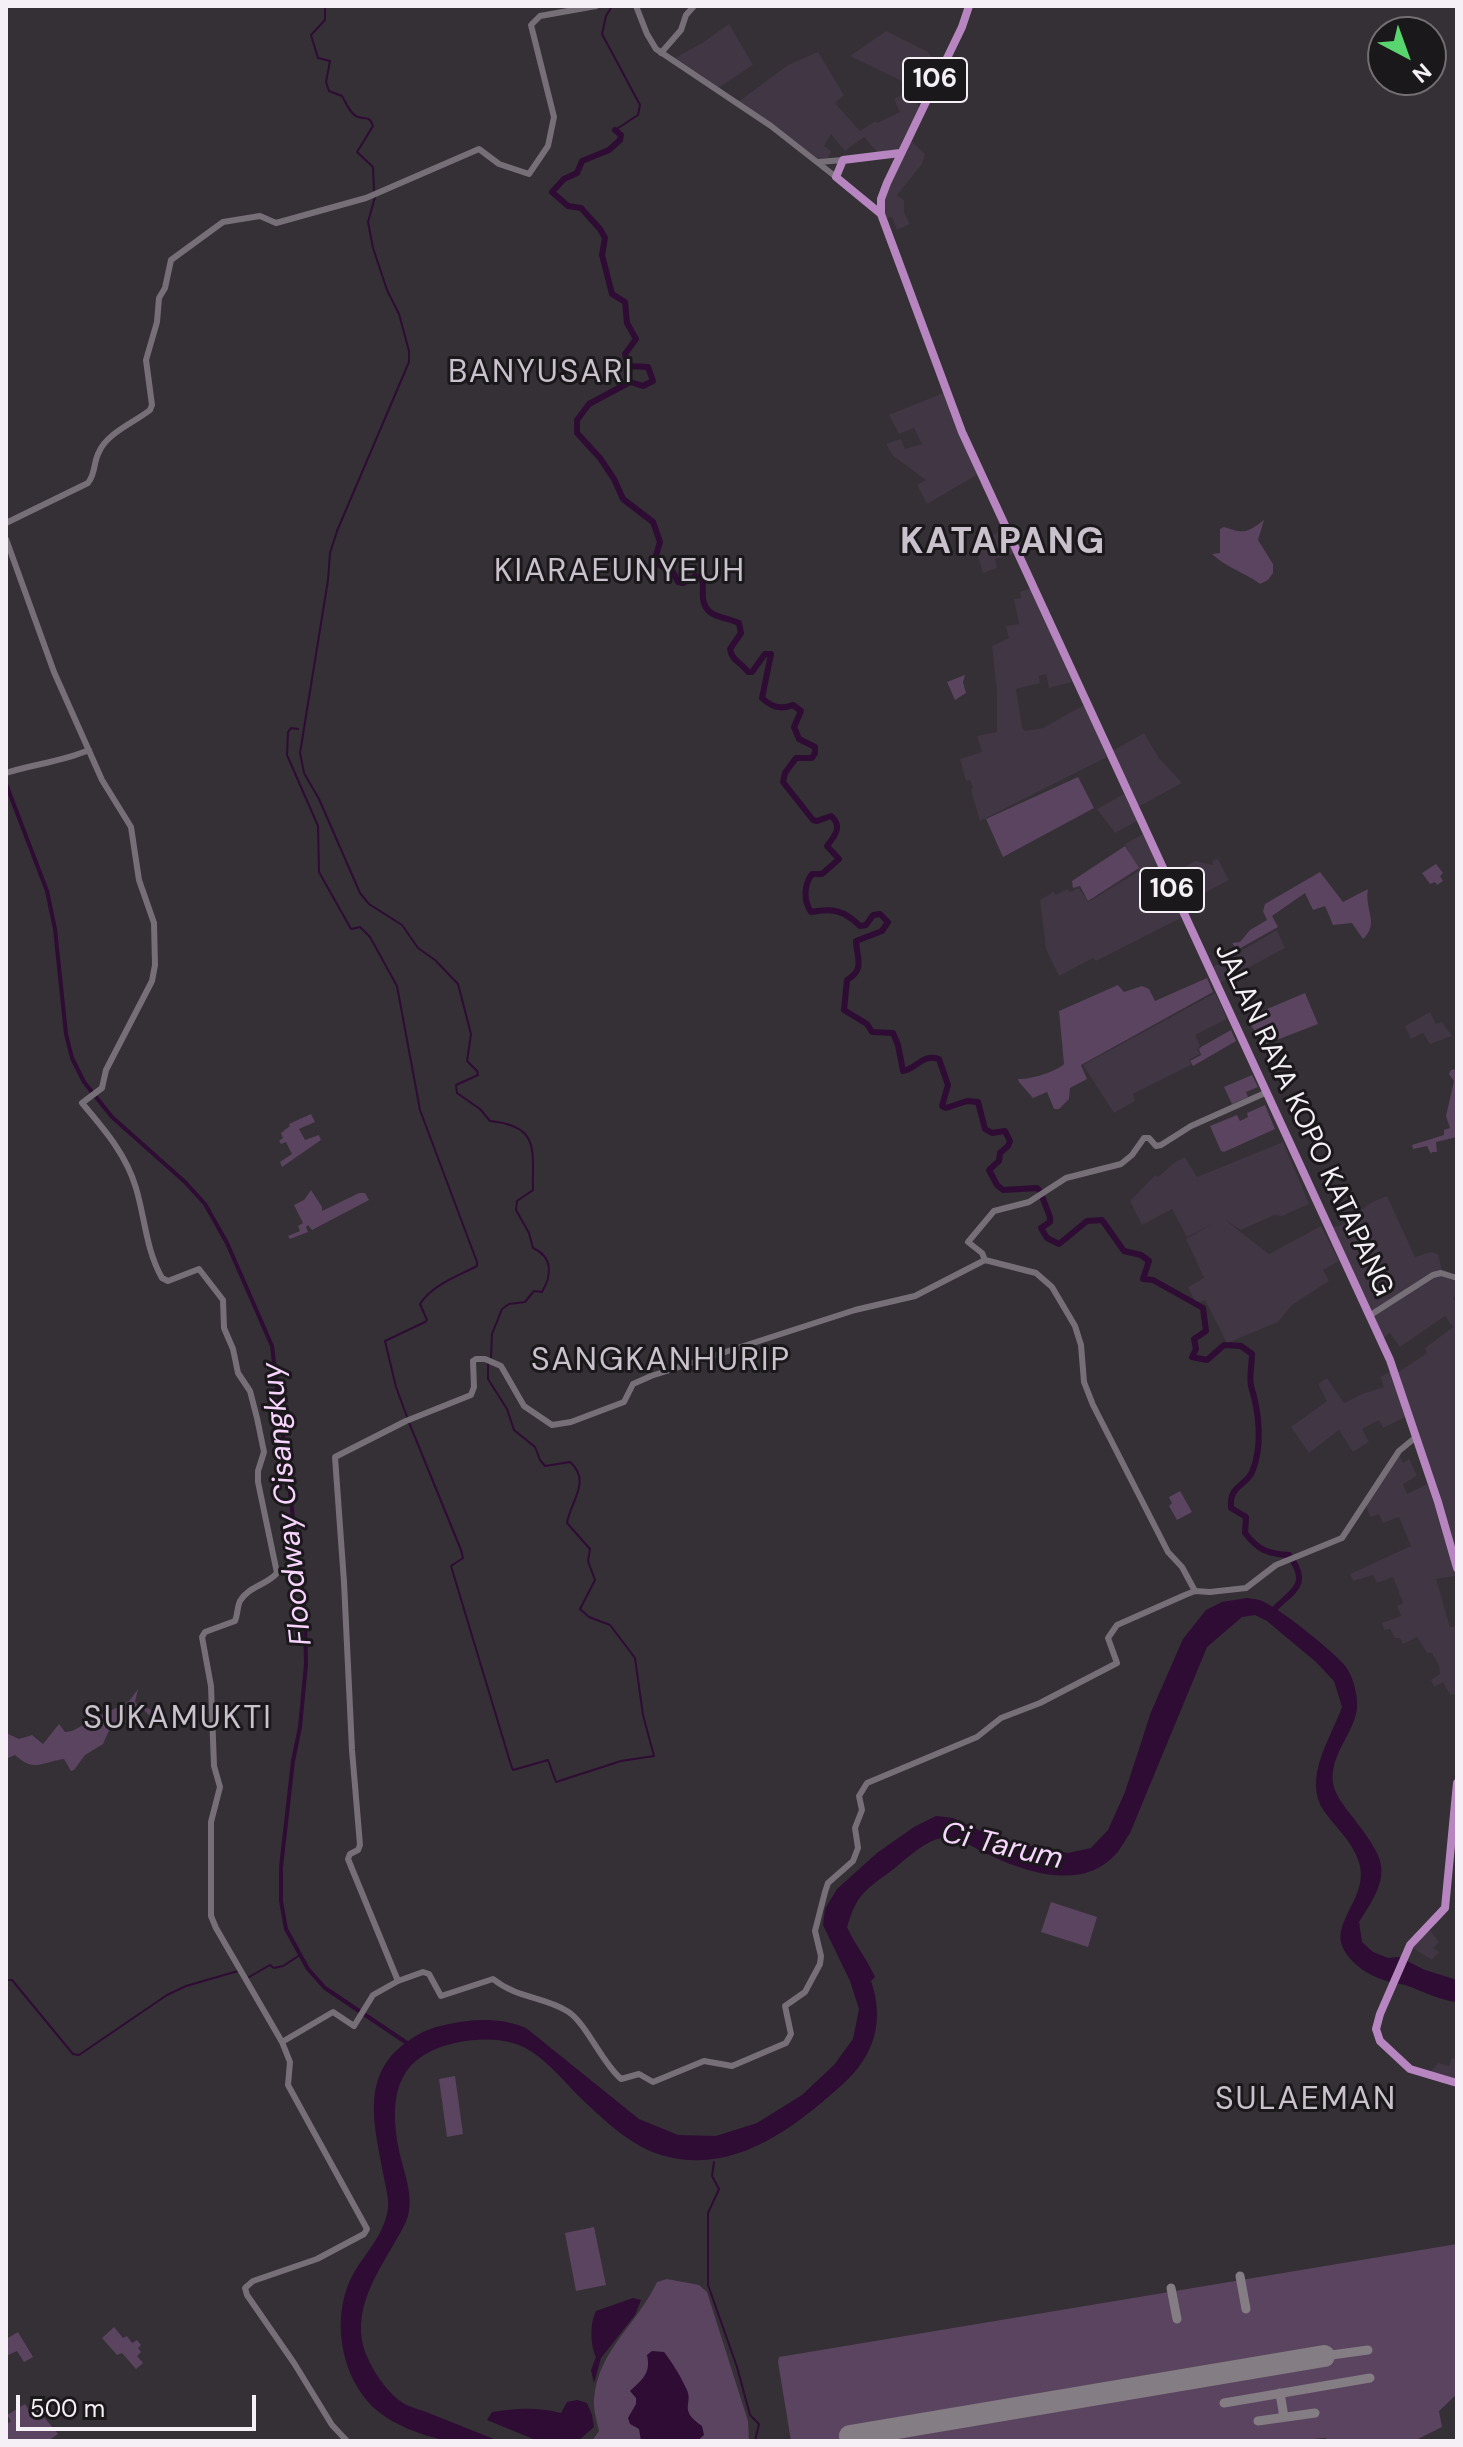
<!DOCTYPE html>
<style>
body{margin:0}
#map{position:relative;width:1463px;height:2447px;overflow:hidden;background:#352f36;font-family:"DM Sans",sans-serif}
canvas{display:block}
.frame{position:absolute;inset:0;border:8px solid #f5f0f5;pointer-events:none}
.north{position:absolute;left:1367px;top:16px;width:80px;height:80px;box-sizing:border-box;background:#1b181b;border:2px solid #726e72;border-radius:50%;rotate:139deg;font-size:22px;font-weight:700;line-height:32px;text-align:center;color:#f5f0f5}
.north::after{content:'';display:block;margin:auto;width:28px;height:36px;background:#58d56f;clip-path:polygon(50% 0,100% 100%,50% 72%,0 100%)}
.scale{position:absolute;left:16px;top:2395px;width:240px;height:36px;box-sizing:border-box;border:4px solid #f5f0f5;border-top:0;padding-left:10px;font-size:24px;line-height:28px;white-space:nowrap;color:#f5f0f5;-webkit-text-stroke:6px #1b181b;paint-order:stroke}
</style>
<div id="map">
<canvas width="1463" height="2447"></canvas>
<div class="frame"></div>
<div class="north">N</div>
<div class="scale">500 m</div>
</div>
<script>
const context = document.querySelector('canvas').getContext('2d');
context.lineJoin = 'round';
function paint(path, color) { context.fillStyle = color; context.fill(path, 'evenodd'); }
function trace(path, color, width, dash) { context.strokeStyle = color; context.lineWidth = width; context.lineCap = dash ? 'butt' : 'round'; context.setLineDash(dash || []); context.stroke(path); }
function write(font, color, halo, rows, align = 'center') {
  context.font = font + ' "DM Sans",sans-serif'; context.lineWidth = 6; context.setLineDash([]); context.textBaseline = 'middle'; context.strokeStyle = halo; context.fillStyle = color; for (const [text, x, y, turn = 0] of rows) {
    context.save(); context.translate(x, y); context.rotate((+turn || 0) * Math.PI / 180); context.textAlign = isNaN(turn) ? turn : align; if (halo) context.strokeText(text, 0, 0); context.fillText(text, 0, 0); context.restore();
  }
}
paint(new Path2D(`
 M729,24l24,41 -35,23 -45,-29 29,-16z
 M886,31l42,21 10,13 -12,23 -9,-5 -9,1 -58,-28z
 M818,52l26,43 -9,8 25,28 15,-10 2,2 23,-11 -6,-13 16,-9 9,17 -21,43 -20,3 -14,-16 -19,14 -14,-17 -7,12 7,5 -3,9 -12,-1 -78,-57 50,-37z
 M910,140l15,14 -3,10 -25,31 7,5v12l6,12 -13,6 -5,-13 -8,2 -1,-18z
 M943,393l12,32 25,48 -53,31 -10,-19 9,-5 -33,-24 -7,-12 15,-5 4,10 17,-5 -8,-16 -15,6 -10,-19z
 M1004,530l11,23 -20,6 2,9 -14,5 -9,-31z
 M1031,588l41,94 -23,6 -3,-14 -7,2 1,7 -24,6 6,38 3,4 18,-3 41,-23 23,52 -127,64 -9,-31 2,-2 -3,-8 -4,1 -6,-22 22,-7 -5,-16 20,-4v-41l-5,-45 17,-8 -3,-12 13,-2 -5,-25 7,-1 -1,-6z
 M1144,733l15,25 23,25 -44,24 -26,-56z
 M1124,794l13,27 -22,12 -18,-24z
 M1143,834l20,38 -16,7 16,27 12,-7 8,18 -87,44 -3,-3 -34,18 -13,-27 -6,-49 13,-8 3,3 11,-6 3,3 9,-4 9,14 51,-31 -14,-27z
 M1218,859l11,21 -47,25 -12,-29 25,-15 18,4v-5z
 M1277,930l8,18 -65,35 -7,-16z
 M1215,993l12,26 -32,16 5,11 -3,3 3,5 -11,6 2,5 -58,29 2,7 -21,12 -31,-48z
 M1430,1012l6,12 6,-2 10,14 -22,8 -7,-11 -12,6 -6,-13z
 M1283,1142l26,62 -27,12 -8,-1 -33,15 -16,-10 44,34 52,-28 18,35 -16,9 6,11 -37,24 -14,17 -51,21 -22,-43 -9,3 -8,-16 16,-9 -18,-39 28,-16 -27,14 -15,-28 -30,16 -12,-24 25,-26 3,2 16,-14 11,-6 12,20z
 M1387,1196l28,61 16,-5 7,2 5,22 14,6v13l-4,3 4,6v253l-60,-184 30,-20 -2,-5 28,-21 -8,-11 -45,31 -10,-14 -8,6 -49,-112 8,-2 31,-23z
 M1392,1371l13,46 -22,11 -4,-8 -17,9 7,13 -16,10 -14,-22 -30,23 -18,-26 36,-26 -9,-17 9,-6 17,25 18,-9 22,-7 -4,-10z
 M1398,1453l5,10 6,-4 8,17 -14,8 4,10 20,-10 21,58 8,34 -20,3 14,48h7v67l-7,1 -7,-13 -9,5 -3,-7 9,-6 -1,-8 -7,-13h-5l-10,-16 -14,7 -3,-6h-5l-5,-9 -6,1 -2,-7 19,-7 -4,-10 6,-3 -10,-26 -16,6 -4,-8 -20,6 -3,-7 61,-28 -12,-29 -16,6 -4,-9 -9,3 -4,-12z
 M1429,1929l10,13 -6,6 6,4 -7,8 -21,-13z
 M1452,2058l5,1v20l-27,-7 8,-9 11,3z`), '#413643');
paint(new Path2D(`
 M1264,520l-6,20 15,24v9l-5,7 -8,4c-16,-12 -33,-16 -48,-30l8,-1v-24l4,-2c20,7 23,6 40,-7z
 M965,675l-2,7 3,11 -11,7 -8,-18z
 M1078,777l16,31 -91,49 -17,-38z
 M1125,846l14,22 -51,33 -8,-15 -7,2 -1,-7z
 M1436,864l7,9 -3,3 3,5 -6,4 -2,-3 -5,2 -8,-11z
 M1320,872l23,30 25,-13c-4,20 12,35 -5,50l-11,-16 -19,2 -8,-19 -12,4 -8,-17 -33,23 6,11 -41,23 -5,-7 8,-1 10,-12 17,-10 -4,-9 2,-7z
 M1207,978l6,14 -132,73 6,14 -17,9 -1,11 -10,10h-5l-7,-17 -14,6 -14,-16 -1,-3c11,1 38,-7 46,-15l-5,-53 59,-26 6,7 18,-6 7,3 6,12z
 M1305,993l13,31 -54,21 -18,-27z
 M1231,1030l5,11 -43,25 -3,-5 11,-6 -2,-6 2,-2z
 M1457,1069v68l-21,5 1,10h-5l-1,2 -4,-8 -14,3 -1,-4 32,-10v-5l6,-2 -4,-12 8,-35 -5,-7 2,-4z
 M1252,1075l6,12 -12,5 2,5 -16,7 -8,-17z
 M1265,1105l10,24 -51,23 -3,-1 -11,-25 27,-11 3,6 8,-4 -1,-4z
 M311,1114l4,8 -16,7 6,11 14,-5 2,5 -39,27 -2,-5 12,-8 -6,-12 -5,2 -2,-3 4,-3 -2,-5 9,-7 -1,-2z
 M311,1190l11,17v4l37,-18h6l4,7 -57,30 -4,-5 -2,2 2,5 -18,7 -2,-3 12,-5 -2,-5 5,-3 -9,-18 10,-5z
 M1180,1491l12,21 -15,8 -8,-14 3,-3 -3,-6z
 M138,1689l-3,13 3,4 12,3 3,5 -1,4 -8,-8 -14,5 1,5 -3,3 -10,-1 -7,4 -8,18 -18,11 -11,15 -3,1 -7,-12c-23,3 -29,14 -49,-4l-7,3 -2,-2v-23l13,6 13,-4 11,9 16,-20 6,8 7,-1 57,-30z
 M1051,1902l46,15 -9,30 -47,-15z
 M455,2076l8,58 -16,3 -8,-58z
 M594,2227l12,58 -30,6 -11,-58z
 M1457,2244v150l-18,17 3,16 -28,14h-83l-6,-3 -35,3h-499l-13,-79 1,-5z
 M667,2279l32,6 8,7 41,129 1,20h-157l7,-10c-2,-10 -6,-22 -5,-32 4,-49 43,-74 63,-117z
 M114,2327l9,11 4,-2 5,7 5,-3 4,5 -3,3 3,4 -4,4 6,7 -7,6 -14,-16 -5,2 -15,-17z
 M18,2332l15,25 -9,5 -7,-11 -11,5v-17z
 M25,2404l4,6 5,-5 24,29 -10,7h-42v-16l5,-4 -4,-6z`), '#5b445f');
paint(new Path2D(`
 M1247,1598c6,1 12,1 17,4 16,7 72,51 82,65 7,10 12,28 11,41 -2,24 -28,47 -24,75 2,12 11,23 18,32 36,47 42,56 8,107l3,20 11,10 15,6 11,-1 26,13 32,10v22c-19,-2 -34,-11 -52,-17 -8,-2 -17,-3 -24,-6 -18,-6 -45,-26 -40,-48 6,-24 26,-42 18,-69 -7,-21 -23,-34 -35,-51 -22,-32 7,-73 18,-104l-8,-26 -18,-19 -49,-41 -12,-6 -13,2 -35,30 -77,186c-5,7 -9,15 -14,21 -35,39 -94,17 -133,-2 -14,-7 -29,-18 -46,-13 -16,5 -33,22 -46,32 -27,20 -34,23 -44,56 8,18 20,32 28,50l-4,4c14,40 3,75 -28,103 -53,48 -118,97 -193,67 -23,-10 -45,-30 -63,-47 -22,-20 -45,-53 -74,-61 -20,-6 -46,-4 -66,2 -51,15 -57,53 -49,100 4,24 16,47 10,71 -4,12 -11,22 -17,33 -21,35 -42,72 -22,112 8,16 19,32 34,42 8,5 19,7 28,11 23,9 45,18 68,27 -18,0 -38,3 -55,-1 -24,-5 -53,-16 -71,-33 -30,-29 -40,-80 -26,-119 10,-29 37,-48 41,-80 1,-9 -2,-20 -4,-30 -7,-41 -22,-87 7,-122 12,-13 28,-24 45,-29 30,-8 61,-11 90,1l113,91 39,16 38,1 41,-13 45,-28 32,-30 19,-26 6,-30 -9,-28 -27,-56 2,-16 12,-20 40,-36 37,-26 22,-11 17,2 49,23 66,12 23,-5 17,-18 17,-38 26,-80 32,-73 23,-29 16,-8z
 M633,2298l8,2 -6,15 -34,43 -7,25 -3,-13 5,-13c-6,-12 -6,-35 0,-46z
 M652,2351l12,1c7,9 16,23 21,34 11,18 -9,22 17,40l2,9 -7,6h-56l-2,-12 -9,-5 -2,-6 8,-14v-6l-6,-7c13,-12 21,-18 17,-36z
 M577,2400l10,3 5,12 2,12 -16,14h-40l-51,-21 5,-8c24,-4 45,-5 69,1l6,-11z`), '#2e0c34');
trace(new Path2D(`
 M325,6v14l-14,15 7,23 12,3 -4,21 3,9 13,5c4,7 8,18 16,21 9,3 11,-2 15,9l-16,26 16,15 1,24
 M612,6l-6,10 -4,18 38,71 -2,10 -23,15
 M625,6h7
 M375,197l-7,25 5,26 14,42 12,24 10,37v11l-72,169 -7,22 -2,27 -28,173 4,20 15,26 41,94 9,11 33,21 16,23 17,12 23,24 13,50 -4,27 10,10 1,4 -22,10 1,8 23,16 10,12c51,5 42,30 43,69l-16,11 -1,9 13,23 4,15c20,9 19,27 9,44l-8,-1 -9,11 -16,2 -7,5 -10,25 -1,23
 M298,729l-7,-1 -3,4 -1,23 31,71 1,46 32,57 9,-2 10,10 27,49 23,124 57,152v4c-19,10 -45,19 -57,38l7,16 -2,2 -40,19 11,46 14,38 51,125 2,8 -12,8 60,199 2,5 35,-10 8,22 65,-21 33,-5 -11,-41 -8,-57 -25,-33 -21,-8 -9,-8 15,-29 -7,-19 2,-12 -23,-26c3,-21 25,-42 3,-61l-25,4 -5,-6 -5,-13 -21,-17 -7,-21 -19,-30v-15
 M249,1977l21,-12 4,3 9,-2 17,-11
 M6,1980h6l61,74 6,1 88,-60 19,-9 52,-15
 M714,2162l-2,14 7,13 -11,24v72l29,82 13,48 9,9 -4,17`), '#2e0c34', 2);
trace(new Path2D(`
 M6,784l41,107 8,38 11,105 6,24 12,24 28,35 73,65 20,22 22,39 45,103 33,270 1,48 -6,63 -7,34 -12,106v34l5,28 22,40 17,19 82,55`), '#2e0c34', 4);
trace(new Path2D(`
 M615,130l6,5 -1,5 -11,10 -27,11 -5,12 -13,6 -12,13 16,14 13,2 19,21 5,9 -3,17 10,39 13,8 2,21 9,16 -11,15 3,12 20,1 5,14 -10,5 -13,-4 -41,22 -12,16v13l23,25 14,21 9,20 30,23 7,20 -6,20 19,10 5,10 5,1 13,-7 6,3c2,8 0,13 1,20 3,20 22,17 36,24l2,10 -11,16c1,11 13,15 18,23h4l13,-18h6l-9,44c9,9 19,12 31,7l8,6 -7,16 5,12 16,8v6l-3,5h-16l-11,15 -2,9 30,38 4,1 14,-5c12,10 4,20 -4,30l12,13 -17,15h-10c-8,11 -9,26 -1,38 21,-4 33,-2 49,14l6,-1 7,-10 7,-1 8,8 -6,9 -26,10c1,18 9,28 -9,39l-3,30 23,14 5,8 21,1 5,12 5,26c14,-2 19,-18 36,-12l9,26 -6,21 4,2 21,-7 11,1 7,27 7,4 13,-2 5,10 -2,5 -8,7 -1,8 -10,9 8,15 6,5 34,-2 3,3 10,26v5l-9,6 6,10 12,6 28,-23 15,-1 22,31 17,4 8,6 -6,18 10,1 50,28 3,23 -12,8 2,10 -4,8 15,3 17,-15 17,1 11,8c0,10 -3,23 -1,32 8,25 12,61 1,86 -7,15 -23,13 -21,36l15,9 -1,16c13,17 23,21 44,22 24,33 0,36 -19,59`), '#2e0c34', 6);
trace(new Path2D(`
 M1240,2276l6,33
 M1171,2288l6,31
 M1324,2356l44,-6
 M1280,2393l4,24
 M1224,2403l146,-25
 M1258,2421l57,-8`), '#847e84', 9);
trace(new Path2D(`
 M850,2436l474,-80`), '#847e84', 22);
trace(new Path2D(`
 M636,6l11,28 9,15 115,77 65,51
 M661,53l20,-23 5,-15 8,-9
 M819,162l24,-2
 M6,523l82,-40c8,-10 5,-20 11,-31 8,-19 36,-30 51,-42l2,-5 -6,-45 11,-38 2,-24 6,-10 6,-28 52,-38 37,-6 16,7 90,-25 113,-49 20,15 30,10 19,-28 6,-29 -23,-92 9,-9 56,-10
 M6,539l48,133 48,108 29,47 8,53 15,43 1,42 -3,16 -46,89 -4,18 -20,15c22,26 44,51 54,85 9,30 10,62 26,90l6,3 31,-12 24,31 1,28 9,21 5,24 12,18 7,27 7,34 -6,19v11l19,91c-10,12 -28,13 -37,28 -3,6 -2,13 -5,20l-30,11 -3,5 9,49 3,80 6,21 -9,35v94l5,12 66,114 8,20 -2,23 79,144 -3,5 -47,25 -64,22 -8,7 2,7 47,68 38,62 15,16
 M6,773c28,-9 55,-11 83,-23
 M985,1260l51,13 16,14 23,39 6,19 3,37 9,23 75,147 14,15 13,24
 M985,1260l-3,-7 -14,-11 26,-31 35,-9 37,-24 55,-14 11,-9 12,-17h5l7,8 5,-1 30,-19 74,-33
 M1369,1316l64,-41 8,-2 16,5
 M398,1981l-50,-122 2,-5 8,-4 2,-5 -8,-95 -8,-168 -9,-125 71,-36 65,-26 3,-8 -1,-26 3,-2h9l16,7 23,40 28,19 19,-3 53,-20 9,-18 18,-8 204,-66 60,-14 70,-36
 M282,2042l51,-30 21,14 19,-31 25,-14 25,-9 6,2 12,22 52,-17c25,20 49,17 74,32 19,11 34,51 54,68l18,-5 14,8 51,-21 28,5 54,-23 5,-9 -6,-28 20,-14 15,-28 1,-8 -6,-25 10,-39 3,-9 25,-22 5,-13 -3,-20 7,-18 -3,-14 8,-13 110,-46 24,-19 39,-15 77,-40 -9,-25 9,-13 68,-30 10,-4 15,1 36,-4 30,-23 66,-27 57,-87 17,-14`), '#766f78', 6);
trace(new Path2D(`
 M969,6l-7,21 -75,156 -6,16v15l81,218 428,928 48,142 19,66
 M881,214l-45,-37 7,-17 57,-7
 M1457,1783l-12,125 -35,37 -30,69 -4,15 4,12 30,28 47,14`), '#b786c0', 8);
for (const [x, y, w] of [
 [935,80,64],
 [1172,890,64]
]) { const box = new Path2D(); box.roundRect(x - w / 2, y - 22, w, 44, 6); context.fillStyle = '#1b181b'; context.fill(box); trace(box, '#f5f0f5', 2); }
write('bold 26px', '#f5f0f5', null, [
 ["106",935,80],
 ["106",1172,890]
]);
write('28px', '#f5f0f5', '#1b181b', [
 ["JALAN RAYA KOPO KATAPANG",1303,1120,65]
]);
write('italic 30px', '#f8d5fe', '#1b181b', [
 ["Floodway Cisangkuy",288,1504,-96],
 ["Ci Tarum",1002,1847,13]
]);
context.letterSpacing = '2px';
write('32px', '#c9c1cb', '#1b181b', [
 ["BANYUSARI",541,374],
 ["KIARAEUNYEUH",620,573],
 ["SANGKANHURIP",661,1362],
 ["SUKAMUKTI",178,1720],
 ["SULAEMAN",1306,2101]
]);
context.letterSpacing = '0px';
context.letterSpacing = '2px';
write('bold 36px', '#c9c1cb', '#1b181b', [
 ["KATAPANG",1003,544]
]);
context.letterSpacing = '0px';
</script>
